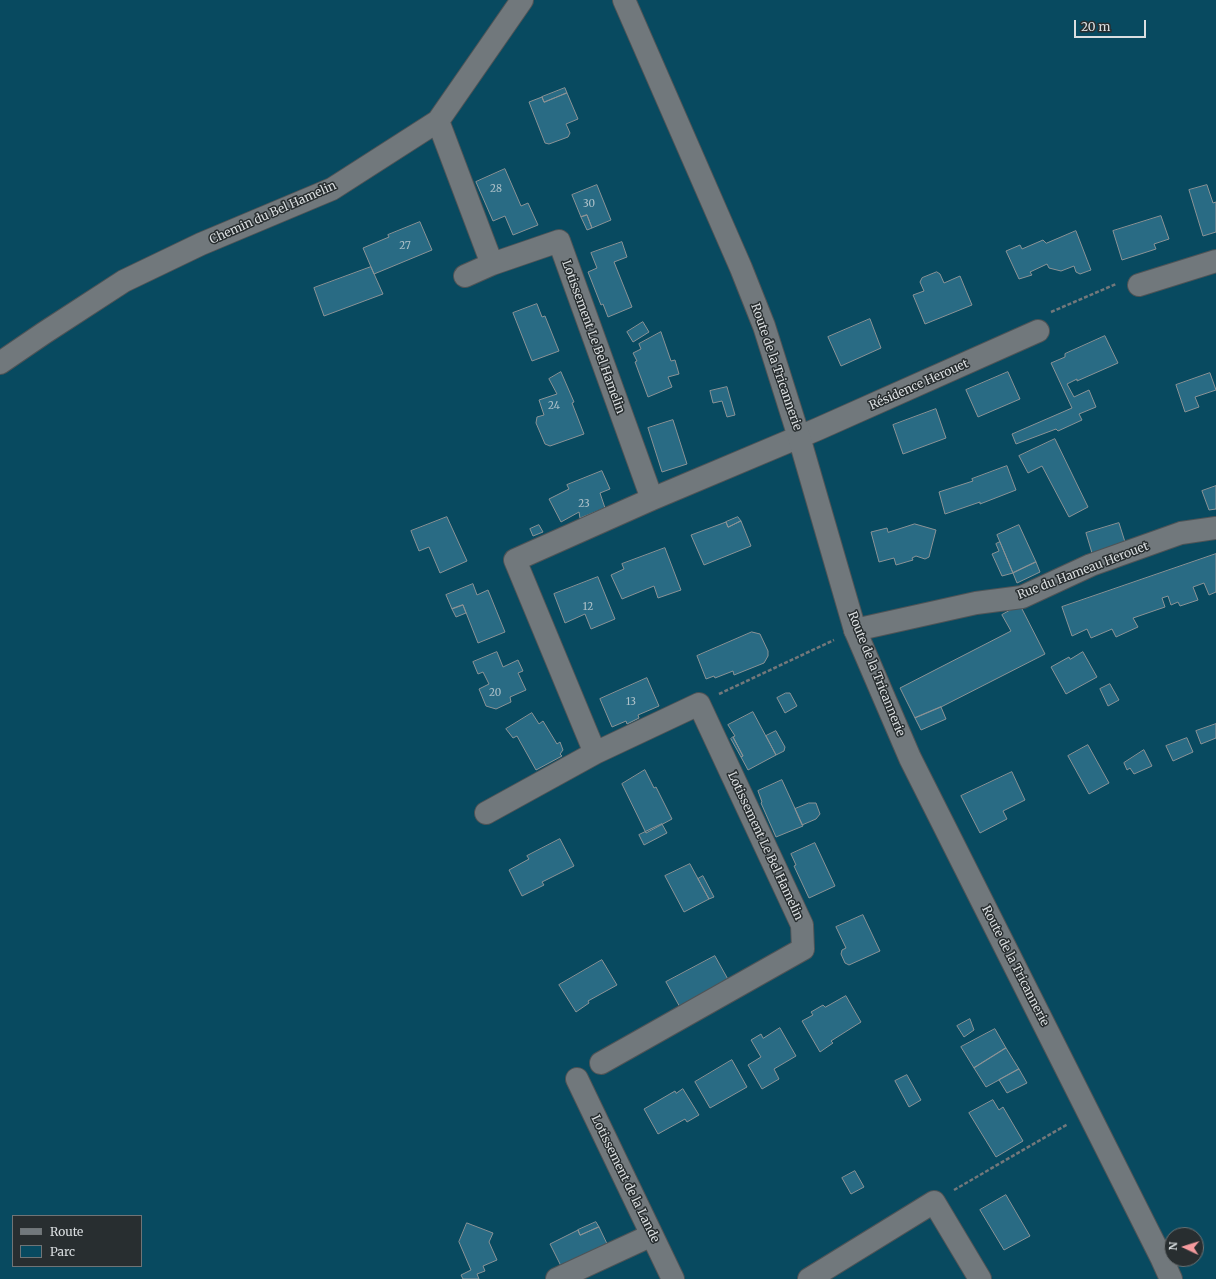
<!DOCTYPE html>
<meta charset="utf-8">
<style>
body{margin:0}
#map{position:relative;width:1216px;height:1279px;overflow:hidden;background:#32383b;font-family:Merriweather,serif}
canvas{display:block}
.legend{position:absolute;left:12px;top:1215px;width:130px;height:52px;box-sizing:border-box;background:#282e30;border:1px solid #6f7476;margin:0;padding:5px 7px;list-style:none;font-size:12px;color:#dadee0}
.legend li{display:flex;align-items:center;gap:8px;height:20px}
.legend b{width:20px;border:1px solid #6f7476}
.north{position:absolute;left:1164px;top:1227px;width:40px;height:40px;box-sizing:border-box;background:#282e30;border:1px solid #6f7476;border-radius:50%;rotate:274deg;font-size:11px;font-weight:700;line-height:16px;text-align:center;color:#dadee0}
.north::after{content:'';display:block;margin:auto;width:14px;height:18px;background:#f59b9e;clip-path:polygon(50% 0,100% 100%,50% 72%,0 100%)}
.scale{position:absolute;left:1074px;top:20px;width:72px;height:18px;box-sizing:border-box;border:2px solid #dadee0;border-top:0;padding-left:5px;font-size:12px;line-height:14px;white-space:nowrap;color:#dadee0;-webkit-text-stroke:3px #282e30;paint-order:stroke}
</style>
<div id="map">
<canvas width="1216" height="1279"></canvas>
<ul class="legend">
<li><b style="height:5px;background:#71787c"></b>Route</li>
<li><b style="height:11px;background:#084a60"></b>Parc</li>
</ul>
<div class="north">N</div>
<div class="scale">20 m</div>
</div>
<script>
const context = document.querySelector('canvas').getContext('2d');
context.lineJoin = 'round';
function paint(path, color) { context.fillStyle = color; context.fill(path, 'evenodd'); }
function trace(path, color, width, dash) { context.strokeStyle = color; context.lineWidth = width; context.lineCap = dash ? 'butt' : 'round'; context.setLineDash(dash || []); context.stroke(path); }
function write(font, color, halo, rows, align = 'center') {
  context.font = font + ' Merriweather,serif'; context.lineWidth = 3; context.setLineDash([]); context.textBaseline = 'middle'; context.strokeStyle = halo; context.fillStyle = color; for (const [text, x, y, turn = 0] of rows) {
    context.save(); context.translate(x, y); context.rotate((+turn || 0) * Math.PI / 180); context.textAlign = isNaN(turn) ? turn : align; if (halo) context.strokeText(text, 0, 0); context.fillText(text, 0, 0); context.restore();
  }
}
paint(new Path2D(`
 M0,0h1216v1279h-1216zM13,1216h128v50h-128zM1172,1235h24v24h-24z`), '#084a60');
const building = new Path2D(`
 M565,88l2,5 -23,9 -2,-5z
 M567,93l11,26 -12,5 4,9 -2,4 -19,7 -4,-1 -16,-41 13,-5 2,5z
 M505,169l16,37 7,-3 10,22 -25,10 -8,-19 -12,5 -17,-39z
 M597,185l14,35 -19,8 -5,-13 -6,2 -9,-22z
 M1207,185l6,18 3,-1v30l-13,4 -14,-46z
 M587,215l5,13 -5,2 -6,-13z
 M1161,216l8,23 -15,5 2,5 -34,11 -9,-29z
 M420,222l12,28 -58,24 -11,-26 26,-11 -1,-2z
 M1076,231l15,39 -11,4 -4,-2 -2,-6 -13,5 -12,-3 -2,-4 -17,8 2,3 -13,4 -13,-28 14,-6 2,4 21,-9 3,3z
 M622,242l5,15 -13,5 18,45 -24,10 -5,-13 -2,1 -13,-33 9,-4 -6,-15z
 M371,267l12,27 -59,22 -10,-28z
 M937,272l3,2 4,9 16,-7 12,29 -47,19 -12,-29 11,-4 -4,-9 2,-4z
 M537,304l5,13 3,-1 14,35 -27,10 -19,-48z
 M870,319l11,29 -40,18 -13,-29z
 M643,322l6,10 -16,10 -6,-10z
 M661,332l10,29 4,-1 4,14 -11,3 4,10 -24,10 -13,-35 2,-1 -4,-8 8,-4 -2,-5z
 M1105,336l13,27 -41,18v-2l-10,5 7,13 15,-7 7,17 -17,7 3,6 -24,11 -2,-2 -40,15 -4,-10 60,-26 -21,-45 14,-6v-3z
 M561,372l13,30 -2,1 12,31 -34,12 -5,-2 -9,-21 1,-6 7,-2 -5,-15 18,-6 -8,-15z
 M1008,372l12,27 -42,18 -12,-27z
 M1210,373l6,17 -21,7 4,10 -14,5 -9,-27z
 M727,387l8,28 -8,2 -5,-16 -9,2 -3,-12z
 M936,409l10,29 -43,16 -10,-29z
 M673,420l14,44 -25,8 -14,-44z
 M1055,439l33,68 -19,10 -27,-51 -14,7 -9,-17z
 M1007,466l9,24 -36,14v-2l-35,12 -6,-22 34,-11 -1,-2z
 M602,471l8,18 -10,4 5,15 -25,10 -1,-6 -18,10 -12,-23 20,-10 -2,-4z
 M1216,486v23l-7,1 -7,-19z
 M447,517l20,44 -27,12 -11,-26 -10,4 -8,-20z
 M738,517l3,4 -13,6 -2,-5z
 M741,521l10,25 -47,19 -13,-30 35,-13 2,5z
 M1119,523l6,19 -33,11 -6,-20z
 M915,524l21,6 -7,27 -4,2 -9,-3 -4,2 1,2 -17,5 -2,-7 -15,4 -8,-30 16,-4 1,4z
 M539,525l4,7 -10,4 -3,-7z
 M1019,525l17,37 -23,11 -16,-38z
 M1000,542l13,31 -11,3 -10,-22 7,-3 -3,-7z
 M665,548l16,42 -23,8 -4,-12 -32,13 -11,-24 13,-6 -2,-5z
 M1216,554v38l-7,3 -5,-12 -11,4 5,13 -18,6 -2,-4 -7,3 -3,-9 -6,2 3,9 -32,11 5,9 -22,10 -4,-8 -21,9 -4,-9 -15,7 -10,-29z
 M1036,562l4,10 -23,11 -4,-10z
 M598,577l17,42 -24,10 -6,-15 -20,9 -11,-29z
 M473,584l4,11 11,-5 17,42 -27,11 -15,-38 -11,4 -6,-14z
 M463,605l3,8 -10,4 -4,-8z
 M1020,605l25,49 -104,53 -26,11 -15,-30 111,-57 -9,-16z
 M752,632l8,2 8,17v5l-4,7 -30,12 -1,-4 -18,7 -1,-2 -8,3 -9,-23z
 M497,652l6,15 15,-7 5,11 -5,2 8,17 -16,7 1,5 -15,7 -10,-3 -7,-17 10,-5 -6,-12 -5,2 -5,-12z
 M1083,652l14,25 -31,17 -15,-27 18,-10 1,2z
 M647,678l12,28 -21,9 1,3 -12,6 -1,-3 -14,6 -12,-28z
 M1110,684l9,16 -11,6 -8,-17z
 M786,693h4l7,13 -12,7 -8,-15z
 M941,707l5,12 -25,11 -6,-12z
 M753,712l23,43 -28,15 -7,-13 2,-1 -10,-19 2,-1 -7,-11z
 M532,713l7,11 4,-3 14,23 3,-2 3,8 -3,4 2,2 -26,14 -19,-34 -4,2 -7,-9z
 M1216,724v14l-15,6 -5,-13z
 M776,731l9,16 -1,4 -8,4 -10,-19z
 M733,737l10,19 -2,1 -10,-18z
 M1187,738l6,14 -20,9 -7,-15z
 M1088,745l21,38 -20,11 -21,-38z
 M1144,750l8,16 -18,8 -4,-6 -3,2 -3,-7z
 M645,770l9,18 2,-1 16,32 -26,14 -24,-49z
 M1012,772l13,28 -22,11 4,8 -27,14 -19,-37z
 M782,780l21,46 -27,11 -15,-34 1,-1 -4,-11z
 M809,803h7l4,11 -4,5 -14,6 -7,-16z
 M662,824l5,9 -23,12 -5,-10z
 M560,839l14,27 -32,16 2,3 -22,11 -13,-26 20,-11 -2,-3z
 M815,843l20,43 -26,12 -15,-32 2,-1 -5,-11z
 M690,864l19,35 -25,13 -19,-36z
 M703,876l11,21 -5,2 -11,-20z
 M863,915l17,36 -31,14 -4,-2 -4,-9 1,-4 4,-2 -10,-21z
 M715,956l15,27 -49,26 -15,-27z
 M602,960l15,25 -29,16 1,2 -13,9 -17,-27z
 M846,996l15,26 -30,19 2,2 -13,9 -18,-31 11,-6 -2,-3 12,-7 2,2z
 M970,1019l4,11 -10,7 -7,-11z
 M780,1028l16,28 -22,13 5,10 -17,10 -14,-24 13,-8 -10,-17 10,-6 2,4z
 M995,1029l11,19 -32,20 -13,-21z
 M1006,1048l13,21 -33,18 -12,-19z
 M732,1060l15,27 -37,21 -15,-26z
 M1019,1069l8,14 -20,10 -8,-13z
 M907,1075l14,25 -12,7 -14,-26z
 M683,1089l16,26 -12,7 -2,-3 -27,15 -14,-25 31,-18 1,2z
 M993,1100l6,10 4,-3 20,34 -27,16 -27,-44z
 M855,1171l9,16 -13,7 -9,-16z
 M1006,1195l24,41 -26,14 -24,-40z
 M596,1222l3,5 -19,8 -2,-5z
 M467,1223l26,10 -4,9 8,18 -14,6 2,5 -8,3 2,5h-16l-2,-4 10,-5 -12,-28z
 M599,1227l11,23 -47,20 -13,-26 28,-14 2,5z`);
paint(building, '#296b84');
trace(building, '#8b9396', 1);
const street = new Path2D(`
 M438,121l54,143
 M465,276l27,-12 67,-23 93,258
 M1139,285l77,-24
 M0,363l44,-30 80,-52 77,-37 131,-55 106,-68 84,-121
 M855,630l121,-27 46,-6 69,-32 90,-32 35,-5
 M595,753l-80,-193 137,-61 166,-70 220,-98
 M486,813l109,-60 104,-49 103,221 1,24 -202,114
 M577,1079l96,200
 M557,1279l95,-44
 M809,1279l125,-77 46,77`);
const secondary = new Path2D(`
 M624,0l117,268 23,58 35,111 56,193 55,128 251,499 10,22`);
trace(street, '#4f5457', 24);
trace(secondary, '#4f5457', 24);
trace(new Path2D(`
 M1051,312l65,-28
 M719,694l115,-54
 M954,1190l114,-66`), '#73787b', 2.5, [4, 2]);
trace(street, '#71787c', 22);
trace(secondary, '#71787c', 22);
write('10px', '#aec1c9', null, [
 ["28",496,189],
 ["30",589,204],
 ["27",405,246],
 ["24",554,406],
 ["23",584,504],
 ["12",588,607],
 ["20",495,693],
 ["13",631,702]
]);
write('12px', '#dadee0', '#282e30', [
 ["Chemin du Bel Hamelin",273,213,-24],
 ["Lotissement Le Bel Hamelin",593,337,70],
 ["Route de la Tricannerie",776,367,71],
 ["Résidence Herouet",919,385,-24],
 ["Rue du Hameau Herouet",1083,571,-21],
 ["Route de la Tricannerie",876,674,68],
 ["Lotissement Le Bel Hamelin",765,846,65],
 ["Route de la Tricannerie",1015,966,63],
 ["Lotissement de la Lande",625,1179,64]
]);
</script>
